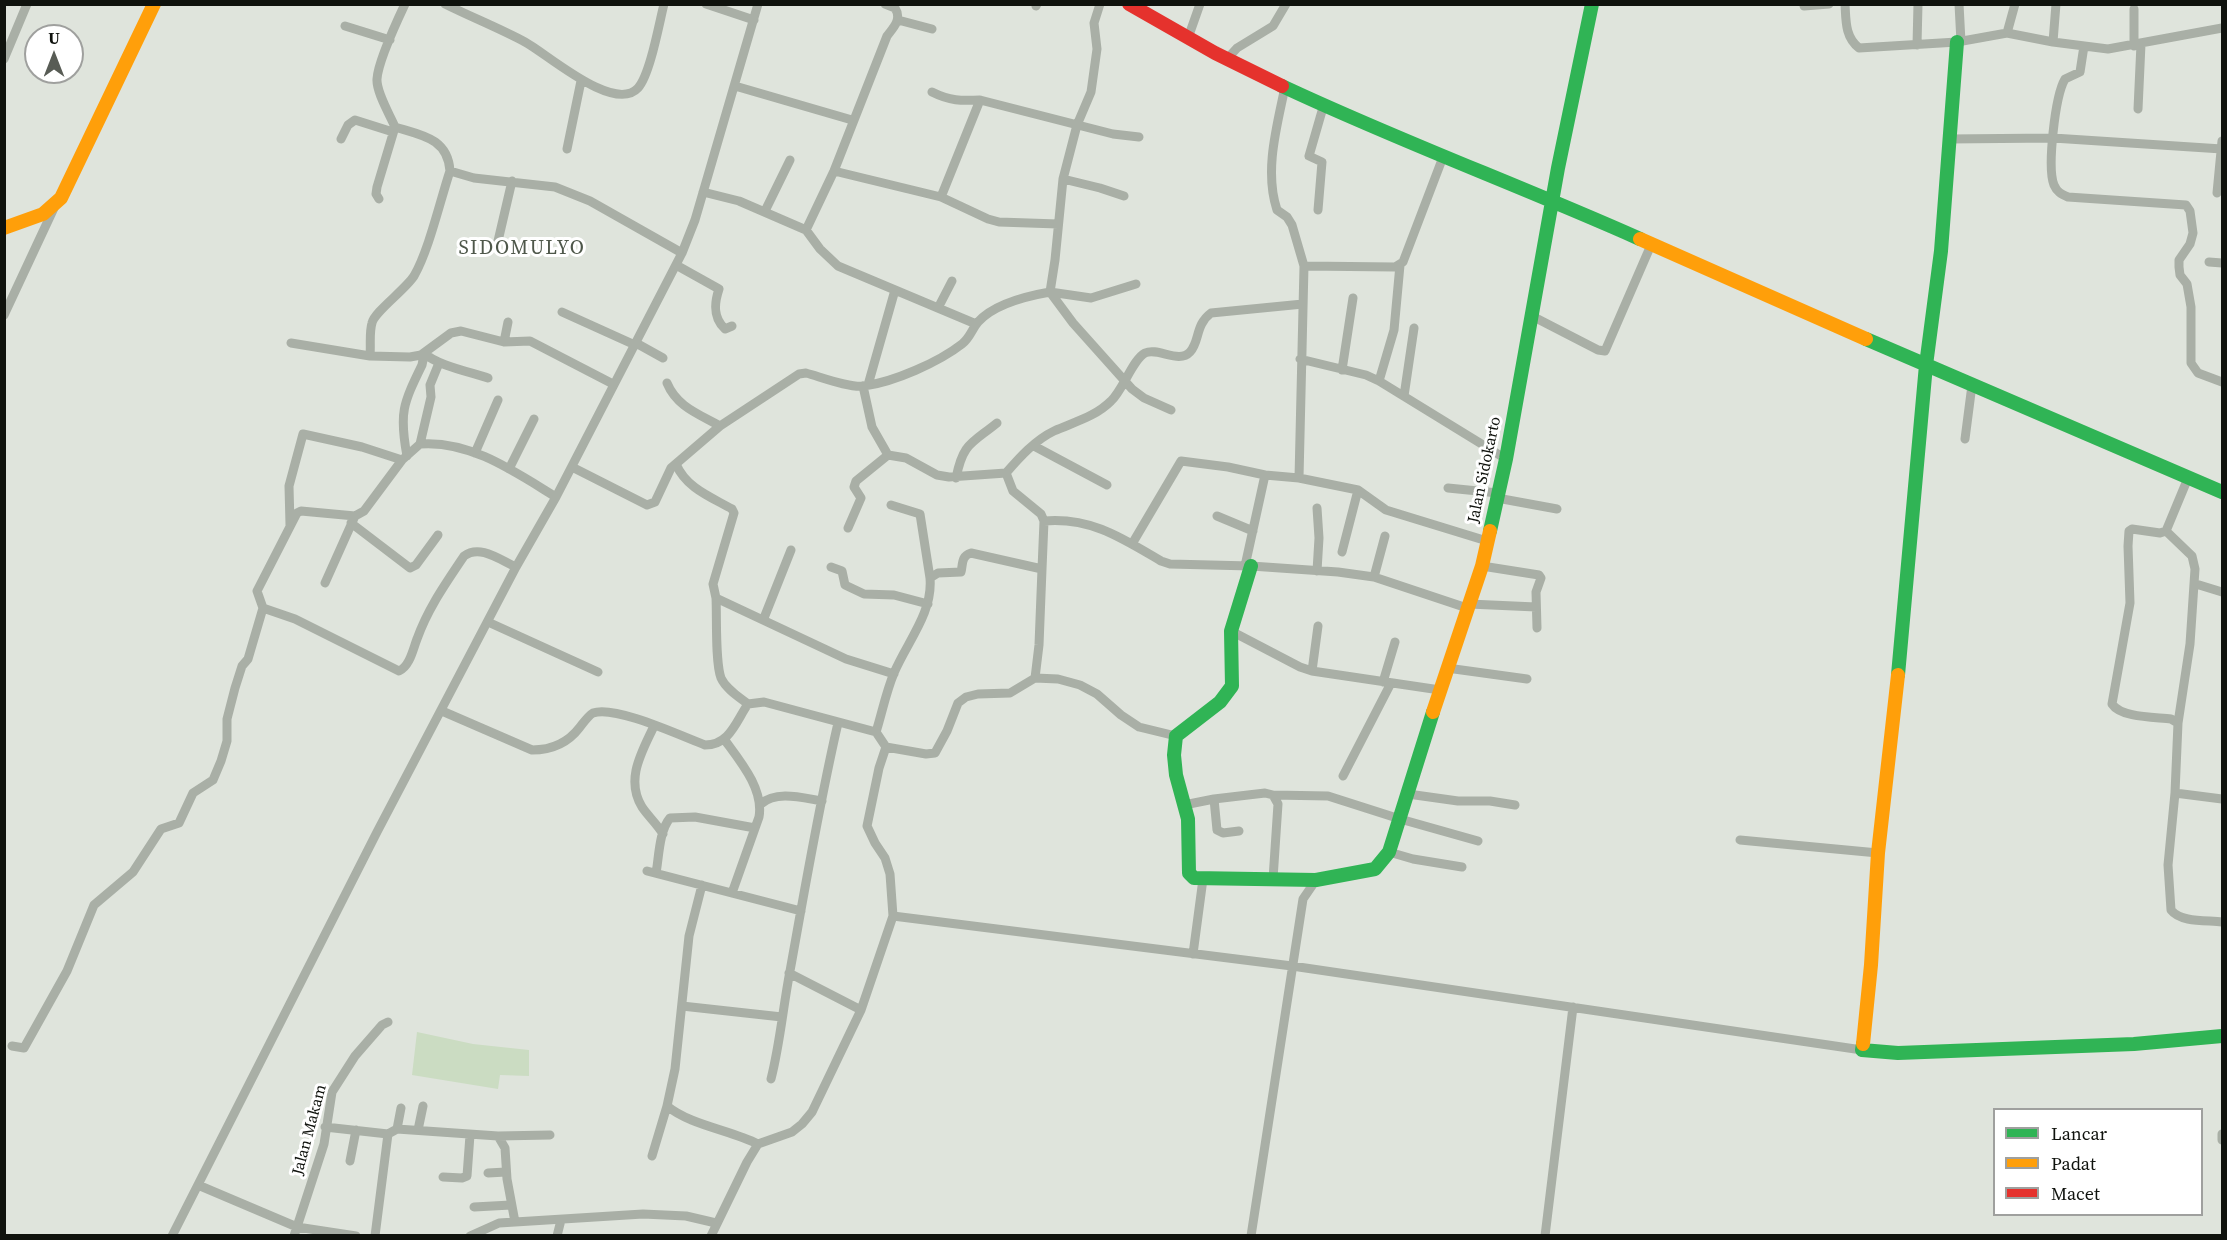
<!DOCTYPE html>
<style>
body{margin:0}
#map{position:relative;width:2227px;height:1240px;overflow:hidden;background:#dfe4dc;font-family:"Source Serif 4",serif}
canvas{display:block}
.frame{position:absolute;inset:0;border:6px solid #0f120d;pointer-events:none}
.legend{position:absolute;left:1993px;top:1108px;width:210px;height:108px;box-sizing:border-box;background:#fff;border:2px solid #9fa09e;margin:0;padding:8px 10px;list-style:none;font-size:18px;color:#0f120d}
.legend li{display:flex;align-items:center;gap:12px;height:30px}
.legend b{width:30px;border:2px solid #9fa09e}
.north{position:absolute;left:24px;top:24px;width:60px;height:60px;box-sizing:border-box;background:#fff;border:2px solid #9fa09e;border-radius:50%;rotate:0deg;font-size:16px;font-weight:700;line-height:24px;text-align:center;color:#0f120d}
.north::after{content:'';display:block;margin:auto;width:21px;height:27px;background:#585c55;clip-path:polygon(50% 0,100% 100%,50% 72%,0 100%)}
</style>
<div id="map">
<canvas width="2227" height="1240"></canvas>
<div class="frame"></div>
<ul class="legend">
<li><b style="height:8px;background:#30b455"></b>Lancar</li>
<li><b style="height:8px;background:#ff9f0a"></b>Padat</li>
<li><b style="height:8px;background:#e5322d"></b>Macet</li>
</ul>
<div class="north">U</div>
</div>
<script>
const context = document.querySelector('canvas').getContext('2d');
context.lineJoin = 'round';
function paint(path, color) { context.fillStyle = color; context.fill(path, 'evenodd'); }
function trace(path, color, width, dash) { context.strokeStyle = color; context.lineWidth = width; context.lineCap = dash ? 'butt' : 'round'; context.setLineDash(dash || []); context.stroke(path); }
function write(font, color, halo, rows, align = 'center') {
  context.font = font + ' "Source Serif 4",serif'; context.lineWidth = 6; context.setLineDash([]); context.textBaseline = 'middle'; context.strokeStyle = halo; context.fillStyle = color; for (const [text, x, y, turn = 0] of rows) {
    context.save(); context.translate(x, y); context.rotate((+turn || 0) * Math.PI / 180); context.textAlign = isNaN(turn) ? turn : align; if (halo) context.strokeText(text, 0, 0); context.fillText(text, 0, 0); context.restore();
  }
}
paint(new Path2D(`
 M417,1032l56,12 56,6v26l-29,-1 -2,14 -86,-14z`), '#cbdcc2');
trace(new Path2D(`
 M405,4c-8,17 -27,58 -28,75 -1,13 13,36 18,48 26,8 53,11 55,44l24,7 81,9 35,14 92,52
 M445,4c26,13 54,24 80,38 21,11 89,72 113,46 12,-13 21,-64 26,-84
 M706,4l48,16
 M1845,4c1,17 0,33 14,44l98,-6 50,-9 46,9 55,7 114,-21
 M1959,4l2,38
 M1036,6l1,-2
 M1804,6l25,-2
 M898,20l34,9
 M345,26l45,14
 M2007,33l8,-29
 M1188,38l12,-34
 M2053,42l3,-38
 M1917,45l1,-41
 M2084,46l-4,26 -15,7c-10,17 -18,89 -11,106 3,7 7,9 14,12l118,8 4,6 3,22 -3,11 -11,16v7l1,8 7,9 4,23v56l7,10 24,9
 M2134,46v-37
 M4,59l23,-55
 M1227,59l10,-11 36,-22 13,-22
 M735,86l117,34
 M1285,87c-8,39 -21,84 -8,123l10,7 5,8 12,41 -5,212
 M932,92c18,9 29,9 48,8l133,34 26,3
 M2138,109l3,-65
 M341,139l7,-14 7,-5 38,12
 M1949,139l104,-1 169,11
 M567,149l14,-68
 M834,171l107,26 47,22 11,3 59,2
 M1063,179l37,9 24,8
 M703,192l36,9 67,29 14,19 18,17 138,58
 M2217,193l5,-52
 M941,197l39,-97
 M379,199l-3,-5 1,-7 18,-60
 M1318,210l4,-48 -13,-6 15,-52
 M765,211l25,-51
 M806,230l28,-59 53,-135c7,-9 15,-17 8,-28l-10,-4
 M498,241l14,-60
 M2209,262l13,1
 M676,265l43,24c-5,15 -6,29 6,40l7,-3
 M1304,266l91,1 8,-5 40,-105
 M1050,292l23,31 59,66 12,9 27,12
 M1050,292l41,6 45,-14
 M1303,304l-92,9c-16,12 -11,28 -21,39 -11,12 -32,-5 -45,1 -12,6 -22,37 -34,48 -16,16 -37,21 -57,30 -19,9 -35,27 -48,42l7,18 28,23 3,7c47,-4 78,17 117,40l9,3 81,2 87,6 36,5 93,31
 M938,308l14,-27
 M562,312l73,33
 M4,315l50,-107
 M1530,315l68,35 7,1 46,-106
 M504,342l4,-20
 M291,343l79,13 40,1 11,-2 30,-22 10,-2 43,11 26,-1 83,43
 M636,343l27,15
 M424,353c12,12 46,19 64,25
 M370,356c1,-10 -1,-23 2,-33 2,-11 33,-33 42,-47 15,-26 26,-75 36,-105
 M1300,359l66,16 13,6 127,78
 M1342,370l11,-72
 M1379,381l15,-51 6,-65
 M667,383c10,24 32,31 53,43
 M868,385l27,-95
 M863,386l9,41 16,28 18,3 31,17 12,2 57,-4
 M1404,396l10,-68
 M1965,439l7,-54
 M420,444l11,-47 -1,-12 9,-22
 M1034,446l73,39
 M475,453l23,-53
 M407,456c-8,-43 -4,-52 15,-91l1,-5 -2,-5
 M676,464c10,24 35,33 56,45l2,4 -21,71 3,14 130,61 48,15
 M572,467l75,38 8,-3 16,-34 49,-42 79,-52 7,-1c15,4 43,15 58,13 30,-4 75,-24 98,-42 8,-6 10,-15 16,-22 16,-18 49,-26 72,-30l5,-32 8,-81 14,-54 14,-33 6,-43 -3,-26 6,-19
 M509,469l25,-50
 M956,478c7,-35 15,-34 41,-55
 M2188,478l-22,53 -6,2 -28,-4 -3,2 -1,15 2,57 -18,101c9,14 44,13 59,15l7,4 -3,70 -7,72 3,45c10,13 37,10 51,12
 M1448,488l50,5
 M1497,498l60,11
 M891,505l29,9 10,64
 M1217,516l36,15
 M351,523l59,45 6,-3 22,-30
 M290,525l-1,-39 14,-52 59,13 40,13
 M848,528l13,-30 -7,-11 2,-6 32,-26
 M2166,531l26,25 3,13 -5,75 -12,79
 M1132,544l49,-83 47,6 37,8 34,3 59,12 28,20 101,31
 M1342,552l16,-62
 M1245,566l20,-91
 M1482,566l57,9 2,3 -5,14 1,36
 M831,567l11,4 3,14 19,9 30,1 34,9
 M1042,569l2,-48
 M1317,571l2,-33 -2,-30
 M1374,577l11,-41
 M325,583l30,-67 9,-5 38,-51 18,-16c50,-4 95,28 136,53
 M2196,584l26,8
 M716,598c1,18 -1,64 5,80 5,11 18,19 27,26
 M1469,604l67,3
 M263,608l32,11 104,52c11,-5 14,-22 18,-32 11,-31 29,-56 47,-83 16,-12 36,4 52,11
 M263,608l-6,-17 40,-78 4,-2 54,5
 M764,618l27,-68
 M488,622l110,50
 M1231,631l69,36 12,4 128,19
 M1447,668l80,11
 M1312,671l6,-45
 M1383,682l12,-40
 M442,711l90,39c20,0 36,-7 48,-23 4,-5 8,-11 13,-14 22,-8 88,23 112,32 25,0 31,-24 43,-41l16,-2 112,30 10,15 -7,21 -12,58 8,17 10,15 5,16 3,42 -32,94 -49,102 -10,12 -10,8 -34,12 -11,18 -36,74
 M654,726c-12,26 -29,53 -12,81 6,9 15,17 21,27
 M876,732c6,-19 10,-40 18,-59 13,-31 39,-60 36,-95l8,-5 23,-1c2,-8 0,-16 10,-19l71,16 -3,76 -4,33
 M724,739c16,22 40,50 35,78l-27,76
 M886,747l40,7 9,-1 12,-22 11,-28 8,-6 12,-3 32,-1 25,-15 23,1 22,6 17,9 24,21 18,12 37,9
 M1343,776l48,-93
 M2175,793l47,6
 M1408,794l50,7h32l25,4
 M1273,795l55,1 72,23 78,22
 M1214,799l3,31 6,3 16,-2
 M761,804c15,-14 42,-6 61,-3
 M1184,805l30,-6 51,-6 8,2 5,9 -5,75
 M1740,840l138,13
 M1389,852l24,7 49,8
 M647,871l154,40
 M656,873c3,-16 3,-42 14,-55l25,-1 60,11
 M702,885l-13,51 -14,133 -8,37c23,19 63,24 91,38
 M893,916l399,50 570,84
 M1193,954l10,-75
 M789,973l72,37
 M682,1006l100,11
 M12,1046l12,2 43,-77 27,-66 39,-33 28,-43 18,-6 14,-30 20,-13 8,-19 6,-20v-22l8,-31 7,-22 6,-7 15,-51
 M771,1079c9,-35 12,-72 19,-108 15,-83 29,-166 48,-248
 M325,1127l63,7
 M397,1129l4,-21
 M418,1130l5,-24
 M2222,1134v6
 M498,1136l52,-1
 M652,1156l15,-50
 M350,1161l6,-31
 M488,1173l18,-1
 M443,1177l19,1 5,-2 3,-41
 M198,1185l99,42 59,9
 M474,1207l37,-2
 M172,1236l205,-404 139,-265 40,-70 126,-244 13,-33 63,-216
 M294,1236l30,-92 8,-52 23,-36 27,-31 6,-3
 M375,1236l13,-102 9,-5 101,7 7,12 2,31 8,43
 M470,1236l29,-13 144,-9 43,2 30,7
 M557,1236l4,-16
 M1251,1236l52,-337 13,-19
 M1545,1236l28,-229`), '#a9afa6', 9);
trace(new Path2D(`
 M1282,86c117,55 239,100 358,153
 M1866,339l356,153
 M1490,531l16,-72 52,-291 34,-164
 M1251,566l-20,65 1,55 -12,16 -44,34 -2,19 2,20 12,44 1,54 5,5 122,2 59,-11 14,-17 44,-140
 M1898,675l28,-310 15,-114 16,-209
 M1863,1044l-1,6 36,3 236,-9 88,-8`), '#30b455', 14);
trace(new Path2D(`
 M4,228l39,-14 18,-16 93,-194
 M1640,239l226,100
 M1433,712l49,-146 8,-35
 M1863,1044l8,-79 7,-112 20,-178`), '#ff9f0a', 14);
trace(new Path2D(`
 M1129,4l86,49 67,33`), '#e5322d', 14);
write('16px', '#0f120d', '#fff', [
 ["Jalan Sidokarto",1485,470,-78],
 ["Jalan Makam",310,1130,-75]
]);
context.letterSpacing = '1.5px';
write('20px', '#4e574a', '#fff', [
 ["SIDOMULYO",522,249]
]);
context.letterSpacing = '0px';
</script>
